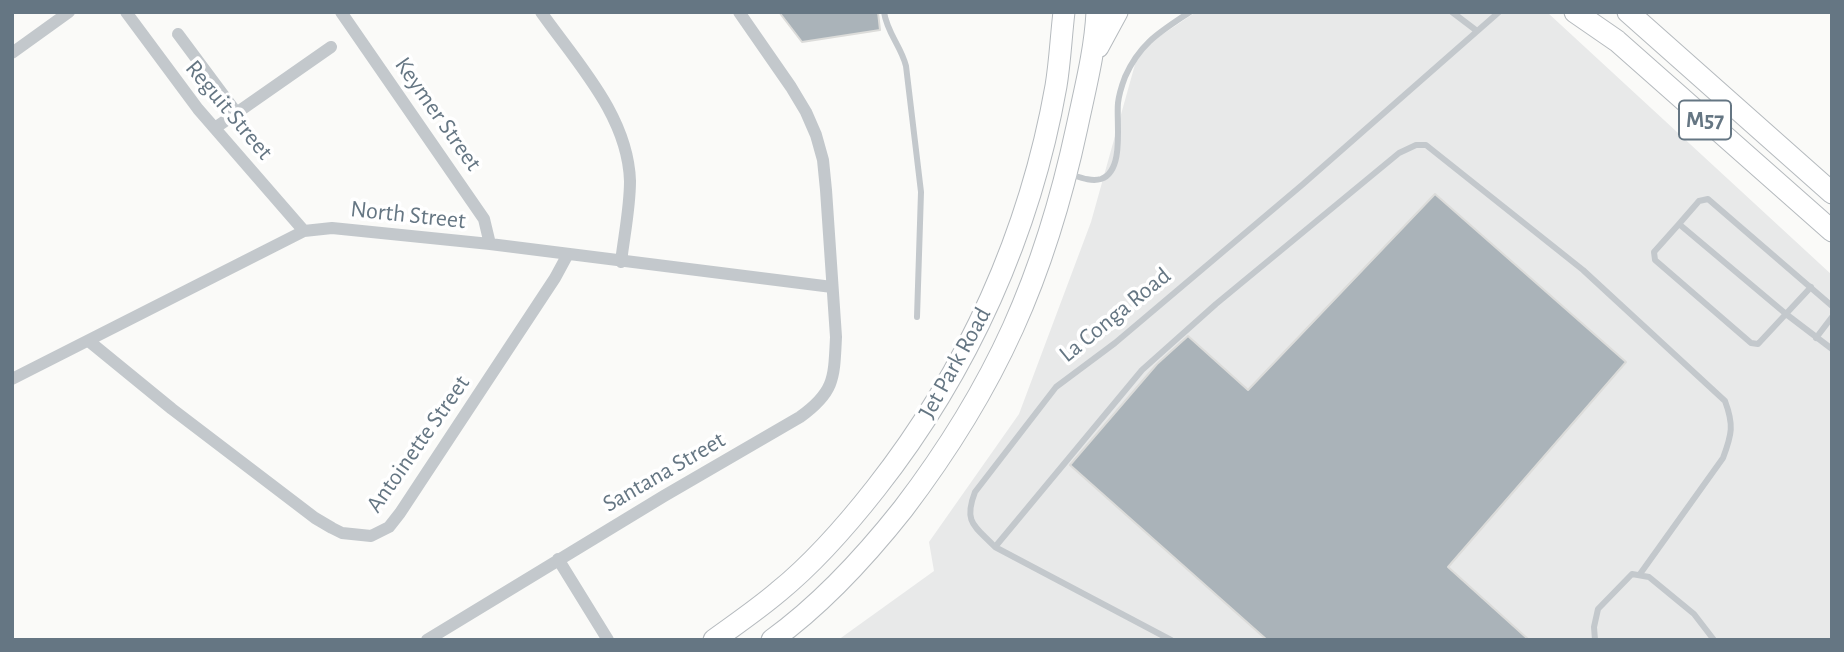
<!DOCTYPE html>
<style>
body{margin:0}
#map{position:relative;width:1844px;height:652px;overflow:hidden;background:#fafaf8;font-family:"Alegreya Sans",sans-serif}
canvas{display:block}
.frame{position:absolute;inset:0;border:14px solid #657683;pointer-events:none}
</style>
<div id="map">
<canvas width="1844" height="652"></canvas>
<div class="frame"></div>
</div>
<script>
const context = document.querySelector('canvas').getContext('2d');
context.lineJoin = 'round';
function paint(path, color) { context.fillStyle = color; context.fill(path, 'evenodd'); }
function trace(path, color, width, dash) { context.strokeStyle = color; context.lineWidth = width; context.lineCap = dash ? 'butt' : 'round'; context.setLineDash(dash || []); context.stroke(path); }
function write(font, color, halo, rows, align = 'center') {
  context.font = font + ' "Alegreya Sans",sans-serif'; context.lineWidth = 7; context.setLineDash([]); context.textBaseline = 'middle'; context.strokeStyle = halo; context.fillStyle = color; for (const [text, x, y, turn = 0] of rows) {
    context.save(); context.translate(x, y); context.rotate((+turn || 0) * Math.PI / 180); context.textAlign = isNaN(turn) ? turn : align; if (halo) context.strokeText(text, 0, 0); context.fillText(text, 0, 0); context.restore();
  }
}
paint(new Path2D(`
 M1196,12l352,1 284,262v365h-994l96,-69 -5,-29 90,-128 72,-192 48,-172z`), '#e8e9e9');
const building = new Path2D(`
 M779,12h99l2,18 -78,12z
 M1435,194l191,168 -178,205 81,73h-262l-197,-175 87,-101 31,-28 60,54z`);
paint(building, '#aab3b9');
trace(building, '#dcdcda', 2);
const primary = new Path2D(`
 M1575,12l42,29 215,190
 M1628,12l204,181
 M1098,47l19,-35
 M714,640c22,-16 44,-31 64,-48 37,-30 69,-67 98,-104 92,-117 154,-255 180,-402 4,-24 5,-49 8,-74
 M772,640c50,-36 93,-83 131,-131 93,-122 142,-233 174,-382 8,-38 18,-76 20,-115`);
trace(primary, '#b5babe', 23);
trace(new Path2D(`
 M884,12c3,21 17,34 22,54l15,126 -4,125
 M1452,12l25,19
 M1069,174c10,3 22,8 32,5 24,-8 15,-57 17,-76 1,-9 4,-18 7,-26 15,-34 35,-45 65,-65
 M1679,224l-25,28 1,8 96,83 7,1 53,-57
 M1832,306l-124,-107 -9,2 -20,23 107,90 46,35
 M1816,338l16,-21
 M995,547l147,-177 74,-66 183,-151 17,-8h10l157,125 142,131c9,24 7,33 -2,57l-83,116
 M1171,640l-176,-93c-20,-21 -32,-24 -20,-55l81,-105 59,-44 187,-158 197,-173
 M1595,640l-1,-13 4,-18 34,-35 17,3 45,37 20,26`), '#c3c8cc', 6);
trace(new Path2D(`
 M126,12l72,97 106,122
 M341,12l143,207 6,25
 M541,12c36,51 87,104 89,169 0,27 -6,55 -9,81
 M178,34l58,78
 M12,53l57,-41
 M215,128l116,-81
 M90,342l82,67 143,109 17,10 10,5 29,3 18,-9 11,-14 155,-235 13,-24
 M12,379l292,-148 28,-3 158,16 342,43
 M558,559l50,81
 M427,640l237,-144 136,-79c35,-25 34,-39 36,-80l-10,-147 -3,-30 -7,-25 -10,-23 -15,-25 -52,-75`), '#c3c8cc', 12);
trace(primary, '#fff', 21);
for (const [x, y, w] of [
 [1705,120,52]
]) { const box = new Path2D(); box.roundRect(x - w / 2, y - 19.5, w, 39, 5); context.fillStyle = '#fff'; context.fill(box); trace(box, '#657683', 2); }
write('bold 23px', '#657683', null, [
 ["M57",1705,120]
]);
write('24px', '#657683', '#fff', [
 ["Reguit Street",229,110,50],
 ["Keymer Street",438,114,55],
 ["North Street",408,215,6],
 ["La Conga Road",1115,315,-39],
 ["Jet Park Road",955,363,-61],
 ["Antoinette Street",418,444,-55],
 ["Santana Street",664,472,-30]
]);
</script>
